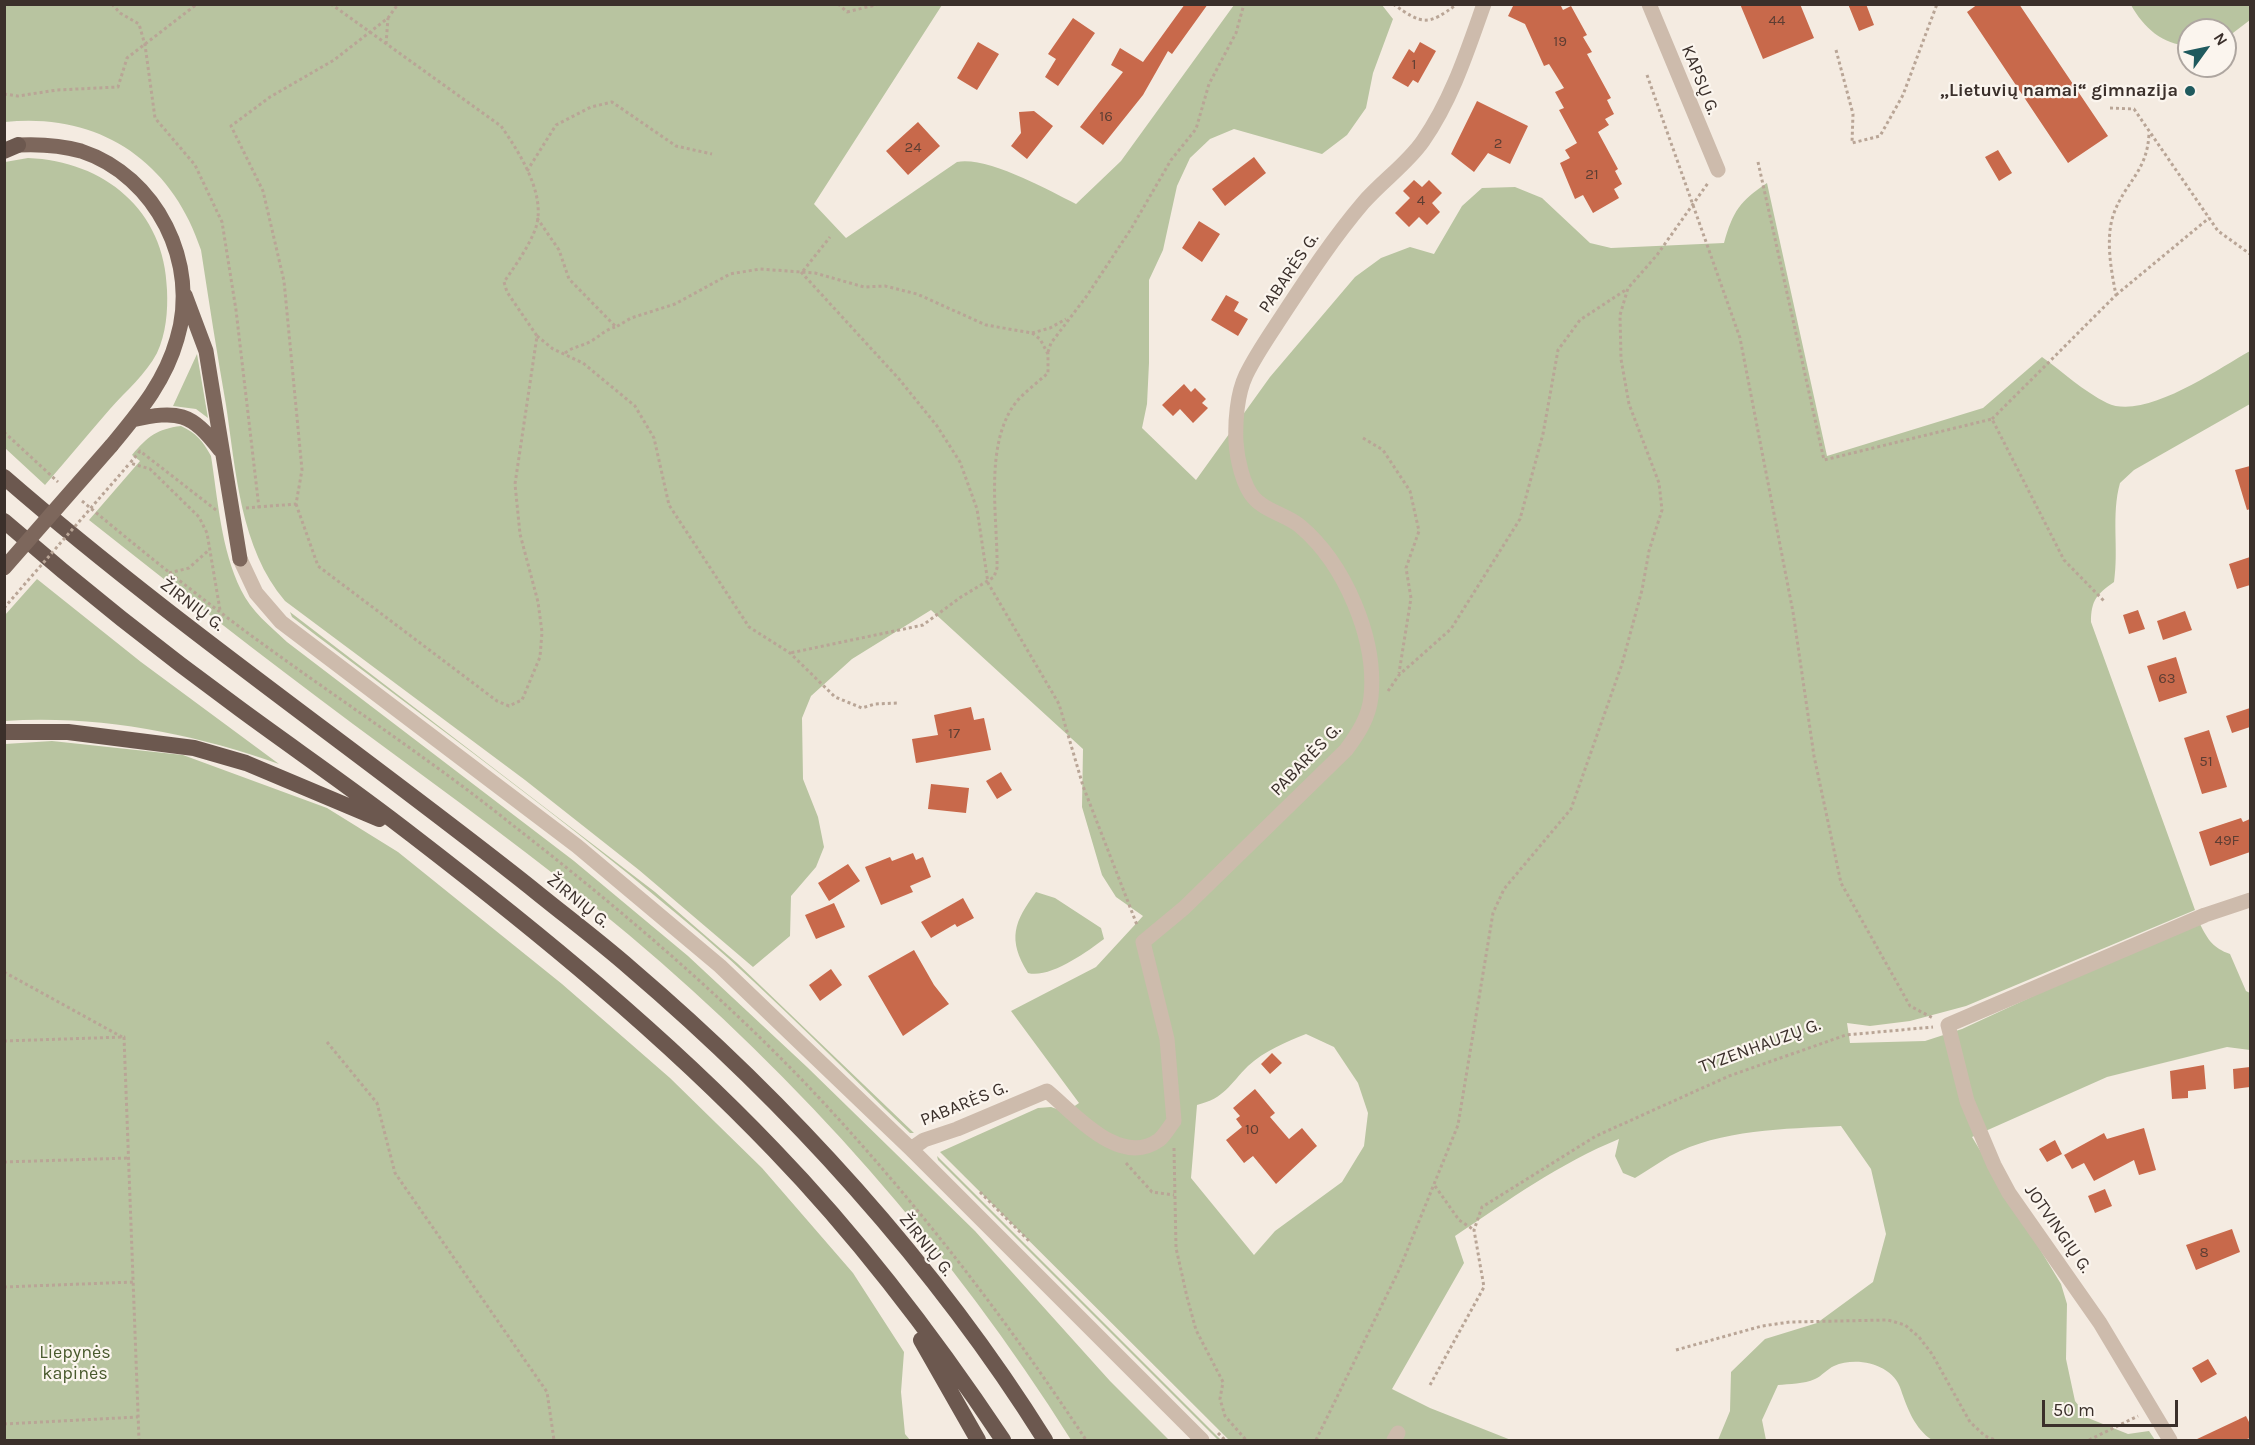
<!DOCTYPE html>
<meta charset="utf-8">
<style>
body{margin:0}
#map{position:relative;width:2255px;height:1445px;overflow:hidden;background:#f4ebe1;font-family:Karla,sans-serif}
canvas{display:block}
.frame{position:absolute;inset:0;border:6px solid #3b302b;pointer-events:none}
.north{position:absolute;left:2177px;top:18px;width:60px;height:60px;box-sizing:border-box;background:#fbf5ee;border:2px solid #aea6a0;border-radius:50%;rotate:57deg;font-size:16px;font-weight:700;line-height:24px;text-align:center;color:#3b302b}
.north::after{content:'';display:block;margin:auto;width:21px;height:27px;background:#1f5a5e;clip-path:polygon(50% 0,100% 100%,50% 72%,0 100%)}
.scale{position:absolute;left:2042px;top:1400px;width:136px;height:27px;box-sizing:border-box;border:3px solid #3b302b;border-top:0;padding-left:8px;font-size:18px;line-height:21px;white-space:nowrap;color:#3b302b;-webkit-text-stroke:4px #fbf5ee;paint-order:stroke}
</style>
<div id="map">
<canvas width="2255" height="1445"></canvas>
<div class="frame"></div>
<div class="north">N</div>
<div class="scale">50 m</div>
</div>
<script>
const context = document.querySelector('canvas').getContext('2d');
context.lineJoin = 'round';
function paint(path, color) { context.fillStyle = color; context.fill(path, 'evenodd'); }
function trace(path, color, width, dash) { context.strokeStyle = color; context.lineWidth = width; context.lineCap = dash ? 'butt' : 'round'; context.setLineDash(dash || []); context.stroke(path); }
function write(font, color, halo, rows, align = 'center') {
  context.font = font + ' Karla,sans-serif'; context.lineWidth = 4.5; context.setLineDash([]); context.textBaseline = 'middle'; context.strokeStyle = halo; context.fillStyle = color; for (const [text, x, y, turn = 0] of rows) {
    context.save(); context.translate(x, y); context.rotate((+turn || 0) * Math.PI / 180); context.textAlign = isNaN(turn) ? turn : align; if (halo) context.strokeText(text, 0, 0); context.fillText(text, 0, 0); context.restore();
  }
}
paint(new Path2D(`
 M4,5h938l-128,199 32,34 111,-76c30,-6 91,28 119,42l45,-43 113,-156h148l11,14 -20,54 -7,35 -19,27 -25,19 -88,-25 -24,10 -20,19 -13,28 -14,64 -14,30v83l-2,41 -5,24 54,52 74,-103 85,-100 26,-19 29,-11 24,7 28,-48 20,-18 33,-1 27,11 48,45 21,5 113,-5c9,-32 16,-42 43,-60l60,273 156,-48 59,-51c21,15 41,34 65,46 37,18 109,-33 143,-52v53l-116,66 -14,13c-9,32 -1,66 -6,99 -17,12 -23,18 -23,40l104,288 -229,96 -56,15 -40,5 -23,-3 3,20 75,-2 37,-12 132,-61 106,-44c8,16 13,24 30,30l16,37 4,2v57l-23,-3 -120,30 -135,60 89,147 6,20 -1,55 9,42 13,17 40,16 21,-3 6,9h-223c-17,-11 -25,-32 -31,-50 -8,-26 -44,-34 -67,-24 -7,3 -12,10 -19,13 -11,5 -26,5 -37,6l-16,35 4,20h-48l12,-29 1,-39 34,-33 52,-16 56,-41 13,-48 -15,-65 -30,-43c-56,3 -120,3 -171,30 -12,7 -23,15 -35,22l-12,-5 -8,-17 4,-17c-59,24 -110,61 -164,97l9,27 -72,126 38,19 81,32h-282l-289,-288 98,-44 13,-1 15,5 13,-9 -68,-92 85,-44 47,-51 -27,-19 -14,-22 -20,-68 1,-58 -152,-139 -79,49 -41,37 -9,22 1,61 15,38 6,30 -8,20 -25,29 -1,40 -37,31 -114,-97 -114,-90 -240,-179c-45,-53 -49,-130 -59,-196 -9,-51 -17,-103 -25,-155 -29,-89 -102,-138 -196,-128zM1306,1034l28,13 24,36 10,30 -4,33 -22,36 -67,49 -21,24 -63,-77 6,-73c28,-7 32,-20 51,-39 16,-15 38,-24 58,-32z
 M2131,5h119v15l-25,19v-9h-36v16c-27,-2 -45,-18 -58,-41z
 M28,158c76,3 137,52 139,132 1,21 -1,44 -10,63 -11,21 -31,38 -47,56 -22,25 -43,51 -65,76l-40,-37v-286z
 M197,354l11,64 -12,-9 -23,-3z
 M181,426c15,7 22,15 30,30 7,45 10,93 30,134 10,21 29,36 46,52l287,219 114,95 119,111 168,164 135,150 59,59h-98c-119,-190 -271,-361 -442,-505 -89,-75 -183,-142 -276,-211 -90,-67 -177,-135 -264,-204l51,-59 -8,-6c16,-19 25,-26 49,-29z
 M37,579l104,83 138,102c-88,-31 -181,-49 -274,-43v-106z
 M290,612l365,280 82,71 177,170h-4c-69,-66 -135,-135 -207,-197 -132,-113 -273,-214 -411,-319z
 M52,741l131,14 144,53 71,44 164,132 108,94 92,90 91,105 51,79 -3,40 4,42 5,6h-905v-696z
 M1036,892l19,6 46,30 3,11c-17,13 -55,40 -76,34 -21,-34 -14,-51 8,-81z
 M937,1156l284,284h-3l-280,-280z`), '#b8c4a0');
paint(new Path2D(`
 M1185,4h23l-36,50 -4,-3 -25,44 -40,50 -23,-18 43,-55 -12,-7 9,-17 23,14z
 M1514,4h46l3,6 8,-4 16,29 -4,2 9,15 -5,2 24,44 -4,2 7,14 -9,5 4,6 -11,7 20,37 -3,2 7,13 -8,5 5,9 -26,15 -10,-18 -8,4 -15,-36 10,-5 -5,-8 12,-7 -18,-33 5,-2 -9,-16 9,-4 -15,-24 -5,2 -19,-42 -17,-8z
 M1740,4h60l14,34 -51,21z
 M1848,4h18l8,21 -15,6z
 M1978,4h41l89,132 -40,27 -101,-151z
 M1073,18l22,15 -37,53 -13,-9 11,-18 -8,-5z
 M978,42l21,12 -22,36 -20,-12z
 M1420,42l16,9 -18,32 -5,-3 -5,7 -16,-9 17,-29 5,4z
 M1477,101l51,25 -18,38 -22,-11 -14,19 -23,-18z
 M1034,111l19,15 -26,33 -16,-13 10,-13 -2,-21z
 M918,122l22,24 -32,29 -22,-24z
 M1998,150l14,23 -13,8 -14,-24z
 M1254,157l12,16 -41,33 -13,-17z
 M1414,180l8,7 7,-7 13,13 -10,10 8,9 -13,13 -8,-8 -10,10 -14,-14 15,-15 -7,-7z
 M1199,221l21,13 -18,28 -20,-14z
 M1226,295l13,7 -5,9 14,8 -10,17 -27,-16z
 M1184,384l7,8 4,-4 11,11 -4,4 6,5 -15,15 -13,-14 -7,7 -11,-11z
 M2250,466v43l-3,1 -12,-40z
 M2250,557v28l-13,4 -8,-25z
 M2138,610l7,19 -16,5 -6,-19z
 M2185,611l7,19 -29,10 -6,-19z
 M2176,657l11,36 -28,9 -12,-36z
 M971,707l3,13 10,-2 7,32 -75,13 -4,-24 26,-4 -4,-20z
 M2250,708v19l-18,6 -6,-17z
 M2209,730l18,57 -25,7 -18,-56z
 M1001,772l11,18 -15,9 -11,-18z
 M931,784l38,4 -3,25 -38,-4z
 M2241,818l2,4 7,-3v33l-40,14 -11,-34z
 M913,853l3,7 7,-3 8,20 -21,9 3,6 -32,13 -16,-38 25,-10 2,4z
 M848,864l12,17 -31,20 -11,-18z
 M963,898l11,20 -17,9 -2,-3 -24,14 -10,-16z
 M834,903l11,24 -29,12 -11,-24z
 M914,950l20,35 15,19 -46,32 -35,-60z
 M831,969l11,16 -22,16 -11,-16z
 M1272,1053l10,10 -12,11 -9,-10z
 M2204,1065l2,24 -18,2v7l-16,1 -2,-28z
 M2250,1067v20l-16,2 -1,-20z
 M1255,1089l20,24 -5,4 19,22 13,-11 15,18 -41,38 -23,-28 -9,7 -18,-23 16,-13 -6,-8 4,-3 -7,-8z
 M2144,1128l12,42 -17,5 -5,-15 -40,21 -10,-18 -12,6 -8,-14 40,-22 3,6z
 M2055,1140l7,14 -15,8 -8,-13z
 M2105,1189l7,17 -17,7 -7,-17z
 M2232,1229l8,23 -44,18 -10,-25z
 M2208,1359l9,15 -16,9 -9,-15z
 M2246,1416l4,8v14l-6,2h-49z`), '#c8694b');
trace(new Path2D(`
 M112,4l8,9 19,11 6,21 10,73 40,47 27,57 14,88 23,198
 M838,4l9,8 32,-8
 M1393,4c30,21 35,22 64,0
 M386,44l2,-26
 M1836,50l17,64 -1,29 28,-7 23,-41 34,-91
 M1647,75l93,263 53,274 21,144 27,127 69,123 23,12
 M4,94l14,2 39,-6 61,-3 9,-29 70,-54
 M2110,108l24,1 84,122 32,23
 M1758,162l66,298 168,-41 72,141 41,42
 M527,171l29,-46 35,-18 21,-5 64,44 36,8
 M537,218l22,32 10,29 47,48 15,-9 44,-14 55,-30 30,-5 55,4 49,14 21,-1 32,8 69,31 46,8 8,6 8,15v19c-10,9 -22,18 -31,28 -34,42 -19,117 -20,167l-3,9 -33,20 -38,28 -133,28
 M803,271l27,-34
 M801,272l98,107 38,47 23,36 17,47 11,74 71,121 24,82 54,139
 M2116,295l93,-77
 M1032,333l18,-5 16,-9
 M537,336l16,13 30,14 52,43 19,32 15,67 80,122 41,26 45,44 27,11 13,-4 24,-1
 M1048,352l3,-9 35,-46 45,-68 40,-69 25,-31 13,-45 27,-51 8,-29
 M565,353c9,-7 19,-7 28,-13 8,-5 12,-10 22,-13
 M1992,419l124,-124c-5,-25 -11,-58 -2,-82 12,-32 33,-41 35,-79
 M4,432l54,50
 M1363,438l20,12 27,41 9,40 -13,37 5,30 -12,75
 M82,501c54,45 107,88 163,130 88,65 180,124 265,192 104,81 206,167 297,262 104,110 196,229 279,355
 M296,504l22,62 179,135 12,5 13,-6 18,-43 2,-25 -4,-30 -18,-68 -5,-50 22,-148 -30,-44 -3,-10c11,-16 24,-34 31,-52 13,-34 -16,-78 -34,-104l-170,-122
 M246,508l50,-4 6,-34 -18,-189 -21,-90 -32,-65 39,-29 64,-37 54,-42 10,-14
 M216,510l-76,-59 -10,12 20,6 49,48 8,16 13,77
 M169,573l20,-5 20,-18
 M1388,691l11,-16 52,-46 69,-110 23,-85 15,-84 22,-30 47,-31
 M4,972l118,65
 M4,1041l120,-4 15,403
 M327,1042l50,61 18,70 152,219 7,48
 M1174,1148l2,100 11,49 9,33 27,52 -3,17 5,17 21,24
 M4,1162l125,-4
 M1126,1163l26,29 22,3
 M1435,1186l24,34 15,10
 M980,1192l50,50
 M4,1287l130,-5
 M1676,1350l86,-24 28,-4 98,-2 17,5 14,12 13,17 38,68 15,14 10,4
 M1430,1385l54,-98 -10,-57 8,-23 114,-71 133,-60 117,-41 87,-8
 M4,1424l134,-7
 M1218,1433l7,7
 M1316,1440l84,-172 58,-143 35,-212 11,-24 67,-80 51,-145 20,-74 7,-39 13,-41 -3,-27 -30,-79 -8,-45 -1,-44 8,-27 29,-33 51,-72
 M2089,1440l49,-24`), '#b9a596', 3, [3, 3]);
trace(new Path2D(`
 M1649,4l69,166
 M240,559l16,34 25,29 296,224 143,120 191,183 291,291
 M911,1149l13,-9 33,-11 90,-38c28,23 73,77 112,49 6,-5 10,-13 15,-19l-7,-82 -24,-97 41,-34 162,-158c12,-16 23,-33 25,-53 6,-58 -26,-133 -71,-171 -13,-11 -35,-15 -46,-28 -11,-12 -17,-39 -18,-56 -1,-20 1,-48 10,-67 10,-21 25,-42 38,-62 25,-38 50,-76 79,-110 19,-22 44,-39 60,-62 29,-42 44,-89 61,-137
 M1394,1440l4,-7
 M2170,1440l-70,-117 -91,-130 -15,-28 -27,-64 -19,-76 257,-110 45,-15`), '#cdbbac', 15);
trace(new Path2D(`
 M18,145c21,-1 42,0 63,6 76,25 119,113 96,188 -12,43 -38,73 -66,107
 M185,295l21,56 34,208
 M132,420c46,-10 59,-8 88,30`), '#7d675c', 15);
trace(new Path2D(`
 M4,151l14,-6
 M4,477c168,146 352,272 526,410 33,27 68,53 100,81 158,135 305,296 415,472
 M4,521c76,66 155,129 236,188 57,42 116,82 172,126 126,97 251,199 362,315 85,88 161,188 229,290
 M4,732h64l126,16 52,15 133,56
 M921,1340l57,100`), '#6c584f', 16);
trace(new Path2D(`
 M4,608l126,-145`), '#b9a596', 3, [3, 3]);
trace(new Path2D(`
 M4,568l107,-122`), '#7d675c', 15);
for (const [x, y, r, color] of [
 [2190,91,6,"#1f5a5e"]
]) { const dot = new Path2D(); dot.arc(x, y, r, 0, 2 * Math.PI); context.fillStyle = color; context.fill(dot); trace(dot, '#fbf5ee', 2); }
write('15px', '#5e3e33', null, [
 ["44",1777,21],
 ["19",1560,42],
 ["1",1414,65],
 ["16",1106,117],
 ["2",1498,144],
 ["24",913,148],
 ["21",1592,175],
 ["4",1421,201],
 ["63",2167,679],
 ["17",954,734],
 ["51",2206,762],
 ["49F",2227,841],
 ["10",1252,1130],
 ["8",2204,1253]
]);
write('18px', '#3b302b', '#fbf5ee', [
 ["KAPSŲ G.",1700,80,68],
 ["PABARĖS G.",1289,273,-56],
 ["ŽIRNIŲ G.",192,605,37],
 ["PABARĖS G.",1306,760,-46],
 ["ŽIRNIŲ G.",578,901,39],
 ["TYZENHAUZŲ G.",1760,1046,-20],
 ["PABARĖS G.",964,1104,-22],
 ["JOTVINGIŲ G.",2058,1229,55],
 ["ŽIRNIŲ G.",926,1245,51]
]);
write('bold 18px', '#3b302b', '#fbf5ee', [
 ["„Lietuvių namai“ gimnazija",2178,91]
], 'right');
write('18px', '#4a5a2e', '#fbf5ee', [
 ["Liepynės",75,1353],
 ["kapinės",75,1374]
]);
</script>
